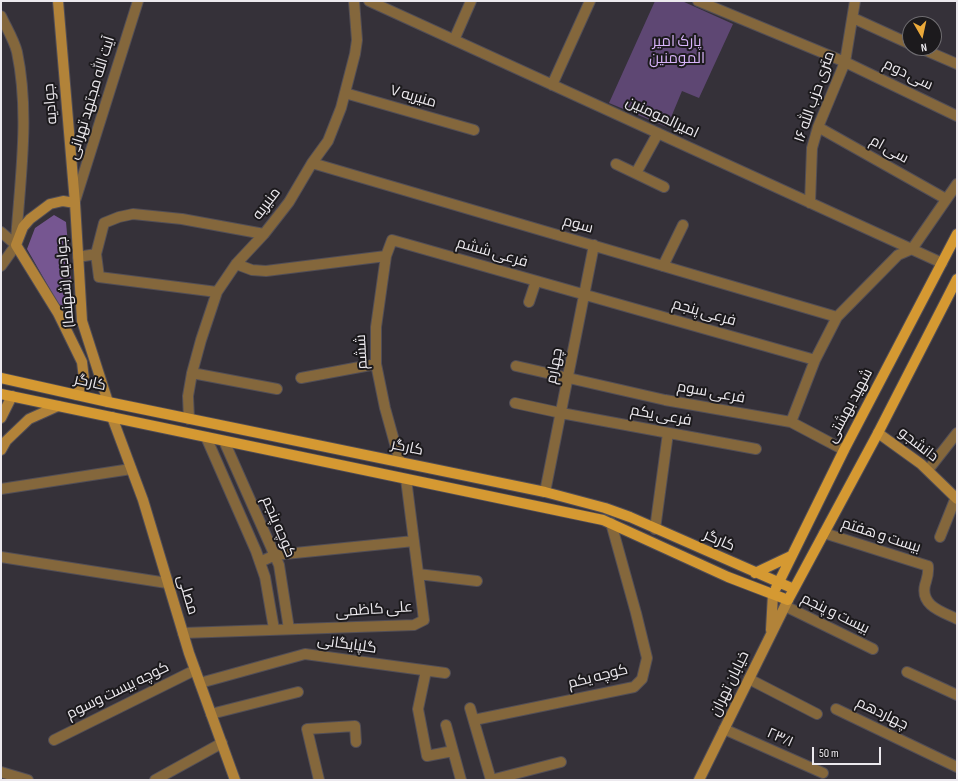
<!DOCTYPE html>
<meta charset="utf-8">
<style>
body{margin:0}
#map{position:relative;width:958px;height:781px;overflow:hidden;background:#353139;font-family:"Sofia Sans Condensed",sans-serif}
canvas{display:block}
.frame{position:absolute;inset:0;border:2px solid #ece9ee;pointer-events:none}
.north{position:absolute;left:902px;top:16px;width:40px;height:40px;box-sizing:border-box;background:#1c1a1d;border:1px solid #6f6d71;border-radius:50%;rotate:171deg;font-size:11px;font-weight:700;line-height:16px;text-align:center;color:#ece9ee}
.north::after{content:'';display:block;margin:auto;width:14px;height:18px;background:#eba93a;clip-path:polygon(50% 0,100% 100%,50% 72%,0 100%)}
.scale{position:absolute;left:812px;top:747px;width:69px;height:18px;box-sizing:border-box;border:2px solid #ece9ee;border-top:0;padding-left:5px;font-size:12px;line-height:14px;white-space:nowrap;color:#ece9ee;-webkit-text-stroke:3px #1c1a1d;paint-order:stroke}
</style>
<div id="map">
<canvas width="958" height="781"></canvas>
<div class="frame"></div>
<div class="north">N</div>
<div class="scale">50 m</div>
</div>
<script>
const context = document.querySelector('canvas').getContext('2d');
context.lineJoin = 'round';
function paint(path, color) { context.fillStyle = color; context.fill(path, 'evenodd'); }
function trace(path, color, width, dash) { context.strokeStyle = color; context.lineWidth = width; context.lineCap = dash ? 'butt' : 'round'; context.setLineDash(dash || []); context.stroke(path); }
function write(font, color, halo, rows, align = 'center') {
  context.font = font + ' "Sofia Sans Condensed",Cairo,sans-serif'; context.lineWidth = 4; context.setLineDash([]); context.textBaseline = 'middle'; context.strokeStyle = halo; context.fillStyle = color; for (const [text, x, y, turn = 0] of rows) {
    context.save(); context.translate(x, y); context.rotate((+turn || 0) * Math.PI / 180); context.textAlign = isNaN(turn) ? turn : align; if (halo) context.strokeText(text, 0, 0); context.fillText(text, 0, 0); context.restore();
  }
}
paint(new Path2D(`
 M655,1h27l51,23 -34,74 -17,-7 -15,36 -58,-24z`), '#5e4773');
paint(new Path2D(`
 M54,215l12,7 6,67 -5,19 -10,-5 -6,-12 -24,-42 8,-21z`), '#765691');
const street = new Path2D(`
 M369,1l573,262
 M698,1l147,61 112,54
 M1,16c5,11 13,24 16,36 13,62 3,127 -1,189
 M853,18l57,26
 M454,40l17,-39
 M920,48l37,16
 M552,85l38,-84
 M345,93l129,37
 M818,127l128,72
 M312,163l525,154
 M616,164l48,23
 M636,173l22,-40
 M75,201l63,-200
 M810,203l2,-55 6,-21 27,-65 10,-61
 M1,232l15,13
 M96,254l3,23 118,15
 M78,257l18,-3 8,-31 15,-6 14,-3 49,5 82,15
 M236,264l16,6 14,1 120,-15
 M1,266l15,-21
 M663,266l20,-41
 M529,302l7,-21
 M516,366l149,34 126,22 53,28
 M192,373l85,16
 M301,378l75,-14
 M515,403l46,10 195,36
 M189,419l-1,-23 4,-23 9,-33 16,-48 19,-28 28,-30 25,-32 23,-39 16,-22 13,-33 14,-54 2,-14 -3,-39
 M791,422l24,-62 22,-43 61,-62 14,-6 45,-65
 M206,437l50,114 9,26 9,52
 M224,441l55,124 10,64
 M400,462l-15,-54 -9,-44v-37l10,-71 6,-16 423,120
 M928,470l29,-37
 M1,489l130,-20
 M545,492l49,-247
 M655,529l13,-96
 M824,533l104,33c1,8 -1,12 -3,19 -5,21 18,27 32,34
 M940,537l16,-40
 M1,557l166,26
 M260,562l15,-7 139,-14
 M418,574l59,7
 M785,606l88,43
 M183,633l231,-8 10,-5 -18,-141
 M426,671l-8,38 9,47 26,-5
 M907,672l50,23
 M749,679l68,35
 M200,683l105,-29 140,19
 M470,708l21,72 70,-18
 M836,709l121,58
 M211,714l87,-22
 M474,720l160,-33 8,-8 5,-21 -11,-45 -25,-90
 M446,725l15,55
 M724,729l99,44
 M54,740l141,-70
 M1,772l27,8
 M155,780l67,-37
 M319,780l-12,-51 48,-3 1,16`);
const secondary = new Path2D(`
 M58,1l17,202 7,118 26,81
 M75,203l-12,-2 -13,3 -20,15 -7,8 -7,18 42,68 24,49 2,17 -7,16
 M112,417l31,83 46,153 46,127
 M1,418l11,-22
 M878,433l43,31 36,35
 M1,450l5,-9 23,-22 29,-13
 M771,630l2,-36
 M699,780l89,-180`);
const primary = new Path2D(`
 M1,378l107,24 437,90 60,16 25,9 164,72
 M1,394l602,126 125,57 60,23 90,-167 79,-154
 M755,573l36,-17
 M776,588l68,-138 113,-216`);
trace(street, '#524e56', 12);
trace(secondary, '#524e56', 12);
trace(primary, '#524e56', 12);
trace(street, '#84673c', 10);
trace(secondary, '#b28339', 10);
trace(primary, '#d59932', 10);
write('15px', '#d8b4f9', '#1c1a1d', [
 ["پارک امیر",677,42],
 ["المومنین",677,59]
]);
write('15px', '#ece9ee', '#1c1a1d', [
 ["سی دوم",908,75,26],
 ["منیریه ۷",413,97,16],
 ["۱۶ متری حزب الله",815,97,-71],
 ["آیت الله مجتهد تهرانی",92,98,-73],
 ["جوادیه",51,104,-95],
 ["امیرالمومنین",662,118,25],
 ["سی ام",889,150,29],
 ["منیریه",267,204,-53],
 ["سوم",578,225,16],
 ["فرعی ششم",492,253,16],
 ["جوادیه (شهنما)",66,282,-95],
 ["فرعی پنجم",704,313,16],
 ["ششم",362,352,-93],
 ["چهارم",555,366,-79],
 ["کارگر",90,383,13],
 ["فرعی سوم",711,393,10],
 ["شهید بهشتی",850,406,-62],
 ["فرعی یکم",661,416,10],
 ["دانشجو",918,445,38],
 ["کارگر",407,448,12],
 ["کوچه پنجم",278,527,67],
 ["بیست و هفتم",881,536,18],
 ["کارگر",719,541,24],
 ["مصلی",187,595,73],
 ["علی کاظمی",374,610,-4],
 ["بیست و پنجم",835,614,26],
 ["گلپایگانی",347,645,8],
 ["کوچه یکم",598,677,-14],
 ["خیابان تهران",730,684,-64],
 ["کوچه بیست وسوم",118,691,-26],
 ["چهاردهم",882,714,26],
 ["۲۳/۱",780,738,24]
]);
</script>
